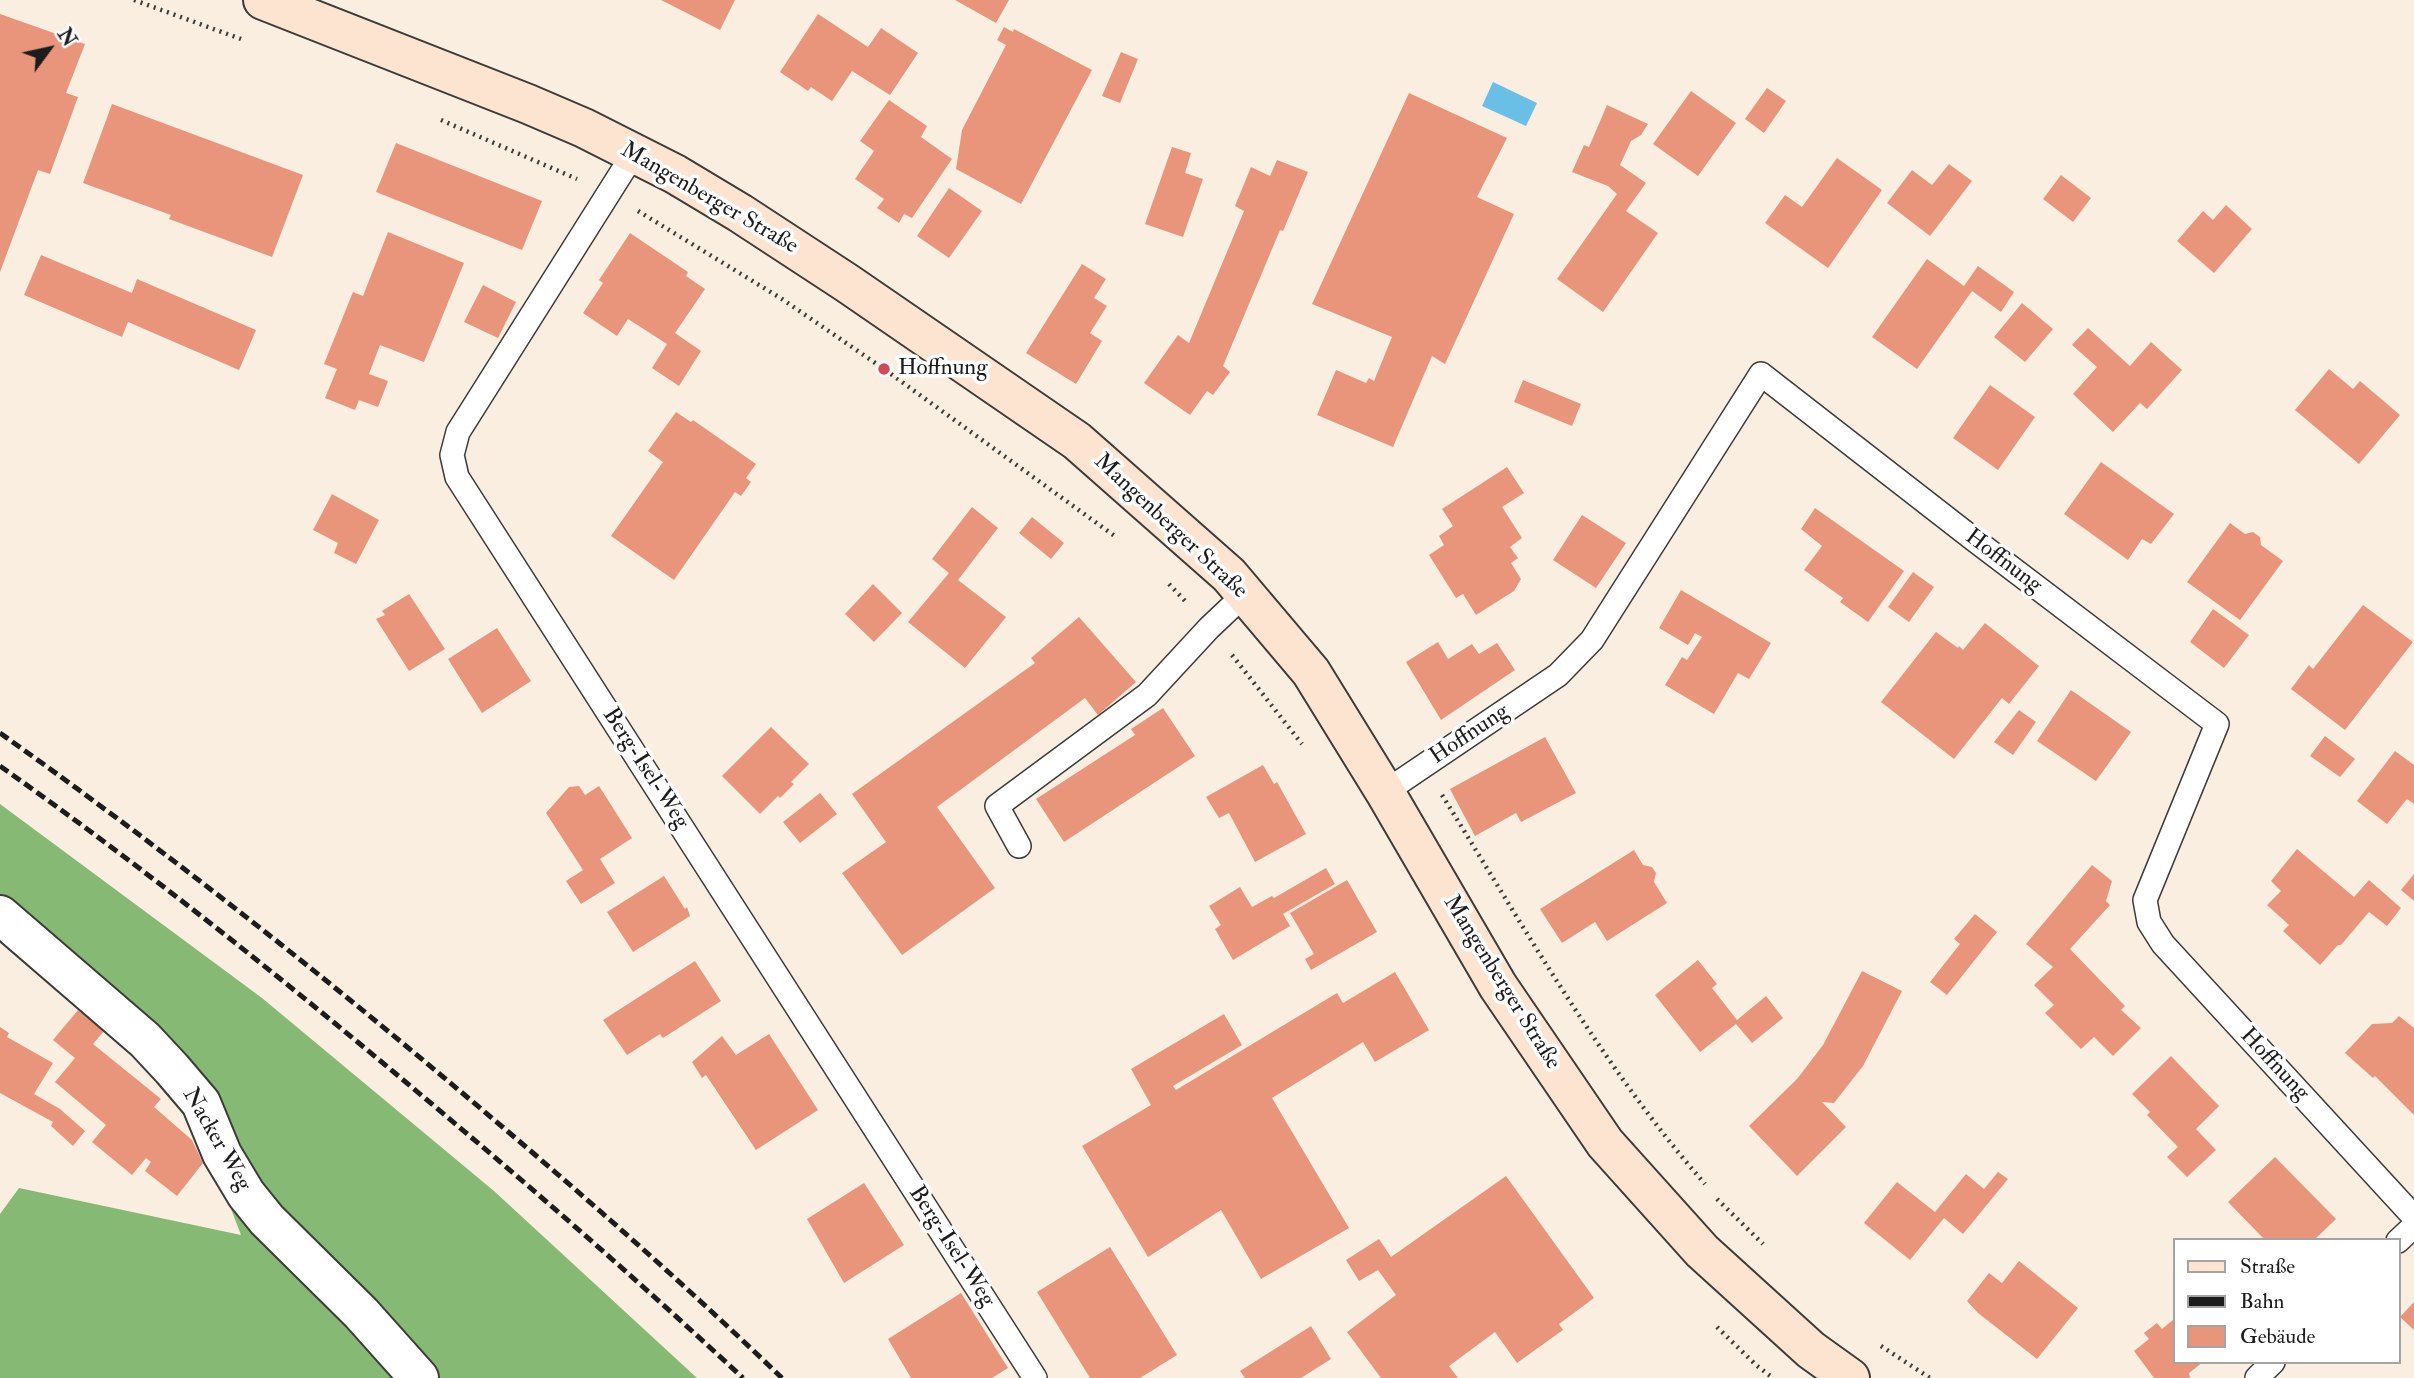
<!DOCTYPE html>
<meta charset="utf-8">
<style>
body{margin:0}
#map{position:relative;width:2414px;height:1378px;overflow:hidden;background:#faeee0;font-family:"IM FELL Double Pica",serif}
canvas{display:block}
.legend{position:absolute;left:2173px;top:1238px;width:228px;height:126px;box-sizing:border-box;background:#fff;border:2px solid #a4a4a4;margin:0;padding:9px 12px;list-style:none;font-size:21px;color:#1c1c1c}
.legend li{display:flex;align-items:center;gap:14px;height:35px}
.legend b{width:35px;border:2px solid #a4a4a4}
.north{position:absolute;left:14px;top:14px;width:70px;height:70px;-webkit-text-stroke:5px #fff;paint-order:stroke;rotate:57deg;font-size:19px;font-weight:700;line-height:28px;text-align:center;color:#1c1c1c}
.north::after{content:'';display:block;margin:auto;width:24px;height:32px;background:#1c1c1c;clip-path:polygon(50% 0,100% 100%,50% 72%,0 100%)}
</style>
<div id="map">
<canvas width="2414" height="1378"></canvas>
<ul class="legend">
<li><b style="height:9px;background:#fde4d1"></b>Straße</li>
<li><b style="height:9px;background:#1c1c1c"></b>Bahn</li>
<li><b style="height:19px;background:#e8957b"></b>Gebäude</li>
</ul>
<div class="north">N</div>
</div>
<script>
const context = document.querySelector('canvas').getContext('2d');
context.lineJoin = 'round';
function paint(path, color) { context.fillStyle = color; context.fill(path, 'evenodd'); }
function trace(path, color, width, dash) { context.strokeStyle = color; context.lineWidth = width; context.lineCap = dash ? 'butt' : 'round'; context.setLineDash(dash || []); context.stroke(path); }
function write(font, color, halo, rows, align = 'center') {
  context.font = font + ' "IM FELL Double Pica",serif'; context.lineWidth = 7; context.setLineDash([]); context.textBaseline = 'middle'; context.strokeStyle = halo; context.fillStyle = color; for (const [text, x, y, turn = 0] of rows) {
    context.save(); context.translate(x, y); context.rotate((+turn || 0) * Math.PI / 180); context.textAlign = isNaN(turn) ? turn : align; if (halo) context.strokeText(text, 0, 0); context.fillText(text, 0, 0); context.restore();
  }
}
paint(new Path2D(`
 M0,804l262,194 232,193 203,187h-697v-164l19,-26 222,47 -43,-112 -198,-223z`), '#86ba74');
paint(new Path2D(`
 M1493,82l44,21 -11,23 -44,-20z`), '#69bfe6');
paint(new Path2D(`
 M661,0h74l-15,30z
 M955,0h54l-13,23z
 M0,14l85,30 -19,49 12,4 -28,77 -12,-4 -38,102z
 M818,14l50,33 13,-19 37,25 -28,42 -38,-24 -20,30 -21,-14 -3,4 -28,-19z
 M1004,27l9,5 1,-3 78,41 -71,134 -65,-35 6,-39 44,-85 -9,-5z
 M1121,52l17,7 -18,44 -18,-7z
 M1767,88l19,13 -22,32 -19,-14z
 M1691,91l45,32 -38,53 -45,-32z
 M1409,93l98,45 -30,59 37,17 -69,150 -13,-8 -39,91 -76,-32 19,-45 30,13 3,-5 5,3 18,-44 -80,-33z
 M889,100l38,26 -6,11 31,22 -40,59 -8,-4 -5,9 -22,-15 7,-9 -29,-20 19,-28 -14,-10z
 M112,104l191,71 -31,82 -103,-38 2,-4 -88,-32z
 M1607,105l41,19 -7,11 -10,6 -11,24 26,18 -20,28 32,22 -55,79 -46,-33 60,-85 -9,-8 -36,-14 12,-27 5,2z
 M396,143l146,58 -20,49 -146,-58z
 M1172,147l19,6 -6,20 18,6 -20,58 -38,-13z
 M1837,158l45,32 -54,78 -63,-45 20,-28 17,12z
 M1277,160l31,12 -25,59 -3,-1 -57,136 7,6 -17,23 -6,-4 -17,24 -46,-32 34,-48 11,8 55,-132 -9,-5 16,-39 19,9z
 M1949,164l23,17 -42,55 -43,-33 25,-33 20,15z
 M2061,175l30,23 -18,24 -30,-23z
 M949,188l33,23 -33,47 -32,-22z
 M2226,205l26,24 -38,44 -37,-32 26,-30 10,9z
 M388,232l76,31 -40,99 -44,-17 -11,29 19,7 -10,26 -19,-7 -4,10 -30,-12 12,-29 -13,-5 29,-72 10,4z
 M630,233l58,39 -2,4 19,13 -30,44 26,18 -22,35 -27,-18 15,-24 -39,-25 -11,17 -34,-23 20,-30 -4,-3z
 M41,255l91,38 5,-14 119,51 -17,40 -111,-48 -6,15 -98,-42z
 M1927,259l37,27 14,-20 36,26 -13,20 -29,-21 -55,78 -45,-32z
 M1082,264l24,15 -12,19 13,8 -17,27 12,8 -26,43 -50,-31z
 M483,285l33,17 -18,36 -34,-16z
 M2022,303l31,26 -28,33 -31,-25z
 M2088,328l42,38 21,-24 31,28 -35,39 -7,-6 -27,29 -40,-38 24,-27 -25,-22z
 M2329,369l24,20 7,-8 40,34 -41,49 -64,-54z
 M1523,380l58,24 -9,22 -58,-24z
 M1990,385l45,32 -37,53 -45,-32z
 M676,412l15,10 2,-2 63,44 -10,14 5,4 -10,14 -6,-4 -61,88 -63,-44 52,-74 -15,-11z
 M2101,462l73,52 -23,30 -9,-5 -14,21 -64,-46z
 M1507,467l17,26 -22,14 20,31 -12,9 8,11 -7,5 10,16 -7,12 -38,24 -13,-21 -7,4 -27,-43 15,-10 -5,-9 14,-10 -11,-17z
 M332,494l47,26 -23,44 -22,-11 4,-10 -25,-13z
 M972,507l26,21 -40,52 48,37 -41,51 -57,-46 41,-49 -17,-14z
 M1815,508l89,63 -36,51 -28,-20 3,-4 -39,-28 18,-24 -21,-17z
 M1582,515l44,28 -30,45 -43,-28z
 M1032,517l32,26 -13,16 -32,-26z
 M2230,523l15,11 8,-2 7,5 1,8 22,16 -43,59 -53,-38z
 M1913,572l21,15 -25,35 -21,-15z
 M873,584l29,29 -28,29 -29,-28z
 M1681,590l90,53 -22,36 -11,-6 -24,41 -49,-29 17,-28 5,3 15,-23 -7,-4 -7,12 -29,-17z
 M409,594l36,55 -36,22 -33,-52 9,-4 -3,-4z
 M2363,605l50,37 -68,88 -54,-41 18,-24 4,4z
 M2213,609l36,26 -25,33 -34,-26z
 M1079,617l57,65 -38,33 -13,-17 -148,109 58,81 -93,67 -60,-82 44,-31 -34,-48 183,-131 -4,-5z
 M1985,623l54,43 -30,38 -7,-6 -48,61 -73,-57 55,-70 22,16 1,-2 4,4z
 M497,628l34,53 -49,32 -34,-54z
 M1438,642l10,17 24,-15 7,10 18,-11 18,27 -74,50 -35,-58z
 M2071,690l60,42 -35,49 -59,-40z
 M1163,708l32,48 -131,86 -28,-43 99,-64 -4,-6z
 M2019,710l17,12 -23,33 -19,-13z
 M771,727l38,37 -18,18 3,2 -14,14 -2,-2 -18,18 -38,-38z
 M2325,736l30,23 -15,18 -30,-21z
 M1545,737l31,56 -55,29 -5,-9 -41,23 -25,-47z
 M2395,751l19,14v39l-7,-5 -20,25 -30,-23z
 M1263,765l11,19 3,-2 29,52 -51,28 -26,-49 -10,5 -13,-21z
 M579,786l6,9 14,-9 33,52 -32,21 15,24 -34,21 -15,-23 17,-11 -37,-57 23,-26z
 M820,793l17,21 -37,29 -17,-21z
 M2297,849l57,48 15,-17 32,28 -14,18 -18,-14 -28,33h-3l-18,20 -37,-34 6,-6 -22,-20 14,-14 -10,-10z
 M1634,850l9,15 9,2 4,6 -2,9 13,21 -60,38 -12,-19 -33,21 -22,-34z
 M2092,865l20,16 -6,20 4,4 -40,44 55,57 -4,4 20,18 -28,28 -19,-19 -13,12 -36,-36 9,-8 -20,-20 19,-18 -27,-23z
 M1326,868l9,16 -52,30 7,12 -57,34 -18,-31 6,-4 -12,-19 31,-19 12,20 20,-11 2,2z
 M2414,874v27l-13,-11z
 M664,876l21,33 2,-2 3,9 -57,36 -26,-40z
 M1347,880l30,52 -66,38 -6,-11 9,-5 -24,-41z
 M1975,914l22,18 -50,63 -17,-13 30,-38 -6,-5z
 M1698,960l19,24 -5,4 25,32 29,-24 17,22 -31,25 -16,-19 -36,28 -45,-57z
 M695,961l26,40 -58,37 -3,-4 -33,21 -24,-35z
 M1862,971l40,20 -39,75 -29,37 -12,-1 24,25 -49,49 -48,-50 48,-47 26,-34z
 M1395,972l34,58 -54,32 -12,-20 -91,56 77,130 -88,51 -40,-69 -73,47 -66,-111 69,-41 -20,-36 93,-55 18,31 -69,41 3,4 161,-97 6,10z
 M78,1010l26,21 -11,13 68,55 -7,8 38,33 11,23 -26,33 -32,-25 6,-9 -5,-4 -14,17 -40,-33 14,-17 -51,-43 20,-24 -22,-18z
 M2399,1016l15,12v87l-39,-39 -2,2 -28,-25 27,-29 20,-1z
 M0,1027l9,6 -2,4 46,26 -19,31 26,15 25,22 -12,15 -22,-20 2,-4 -53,-29z
 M769,1034l49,76 -62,40 -50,-75 -4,3 -10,-16 30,-26 14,19z
 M2171,1056l48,50 -23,23 20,21 -29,27 -20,-20 11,-10 -31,-32 3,-3 -18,-18z
 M2275,1157l61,62 -22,21h-49l-37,-38z
 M1998,1172l10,7 -45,55 -19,-16 -34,42 -46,-37 33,-41 38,30 31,-38 18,15z
 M1506,1176l88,122 -35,26 4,6 -46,33 -22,-31 -46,34 9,12h-77l-34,-46 49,-37 -18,-25 -19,11 -13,-21 33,-21 12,18z
 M864,1183l40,62 -60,38 -37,-64z
 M1110,1247l67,108 -37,23h-50l-53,-86z
 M2019,1261l59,47 -41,51 -59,-46 -11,-12 22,-28 13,10z
 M961,1293l47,75 -16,10h-81l-23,-39z
 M2414,1302v28l-14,-13z
 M2174,1319v43h29l-14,11 1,5h-36l-20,-27 15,-12 -5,-6 13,-10 5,6z
 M1311,1326l20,33 -30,19h-56l-5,-7z`), '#e8957b');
const service = new Path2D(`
 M634,153l-176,279 -6,23 5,22 578,901
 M1385,792l173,-117 34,-35 169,-266 211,164 245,186 -72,176 4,22 14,22 251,273
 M1019,846l-22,-40 150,-111 62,-67 36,-34
 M2398,1241l16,-15
 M2257,1378l16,-16`);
const minor = new Path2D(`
 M0,915l145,125 27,29 29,34 21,51 24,40 21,26 94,93 58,65`);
const secondary = new Path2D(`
 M263,0l265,104 56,24 91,46 65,39 107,70 230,158 152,134 82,97 74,120 113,194 107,157 97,108 109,99 39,28`);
trace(service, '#3d3c39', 26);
trace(minor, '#3d3c39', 42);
trace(secondary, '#3d3c39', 42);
trace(new Path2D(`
 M134,0l107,39
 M441,120l136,59
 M638,211l144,88 102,70 232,168
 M1169,584l18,19
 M1232,655l70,89
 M1442,795c82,132 160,271 263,389
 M1717,1199l46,45
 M1717,1327l39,38 17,13
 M1881,1346l49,32`), '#3d3c39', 4.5, [2, 5]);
trace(service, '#fff', 23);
trace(minor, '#fff', 38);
trace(secondary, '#fde4d1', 38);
trace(new Path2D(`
 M0,733c152,108 299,223 442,343 116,97 231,197 340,302
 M0,766c150,106 293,221 433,339 106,89 209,179 310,273`), '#1c1c1c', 5, [10, 5]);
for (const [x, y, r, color] of [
 [884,369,7,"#d1495b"]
]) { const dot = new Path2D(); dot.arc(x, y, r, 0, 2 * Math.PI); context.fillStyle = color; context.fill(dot); trace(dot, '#fff', 2.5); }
write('23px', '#1c1c1c', '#fff', [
 ["Mangenberger Straße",709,199,30],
 ["Mangenberger Straße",1170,527,43],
 ["Hoffnung",2003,562,37],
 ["Hoffnung",1470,735,-34],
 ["Berg-Isel-Weg",645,769,57],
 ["Mangenberger Straße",1501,983,58],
 ["Hoffnung",2274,1065,47],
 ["Nacker Weg",216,1140,60],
 ["Berg-Isel-Weg",951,1247,57]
]);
write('23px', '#1c1c1c', '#fff', [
 ["Hoffnung",898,369]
], 'left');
</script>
